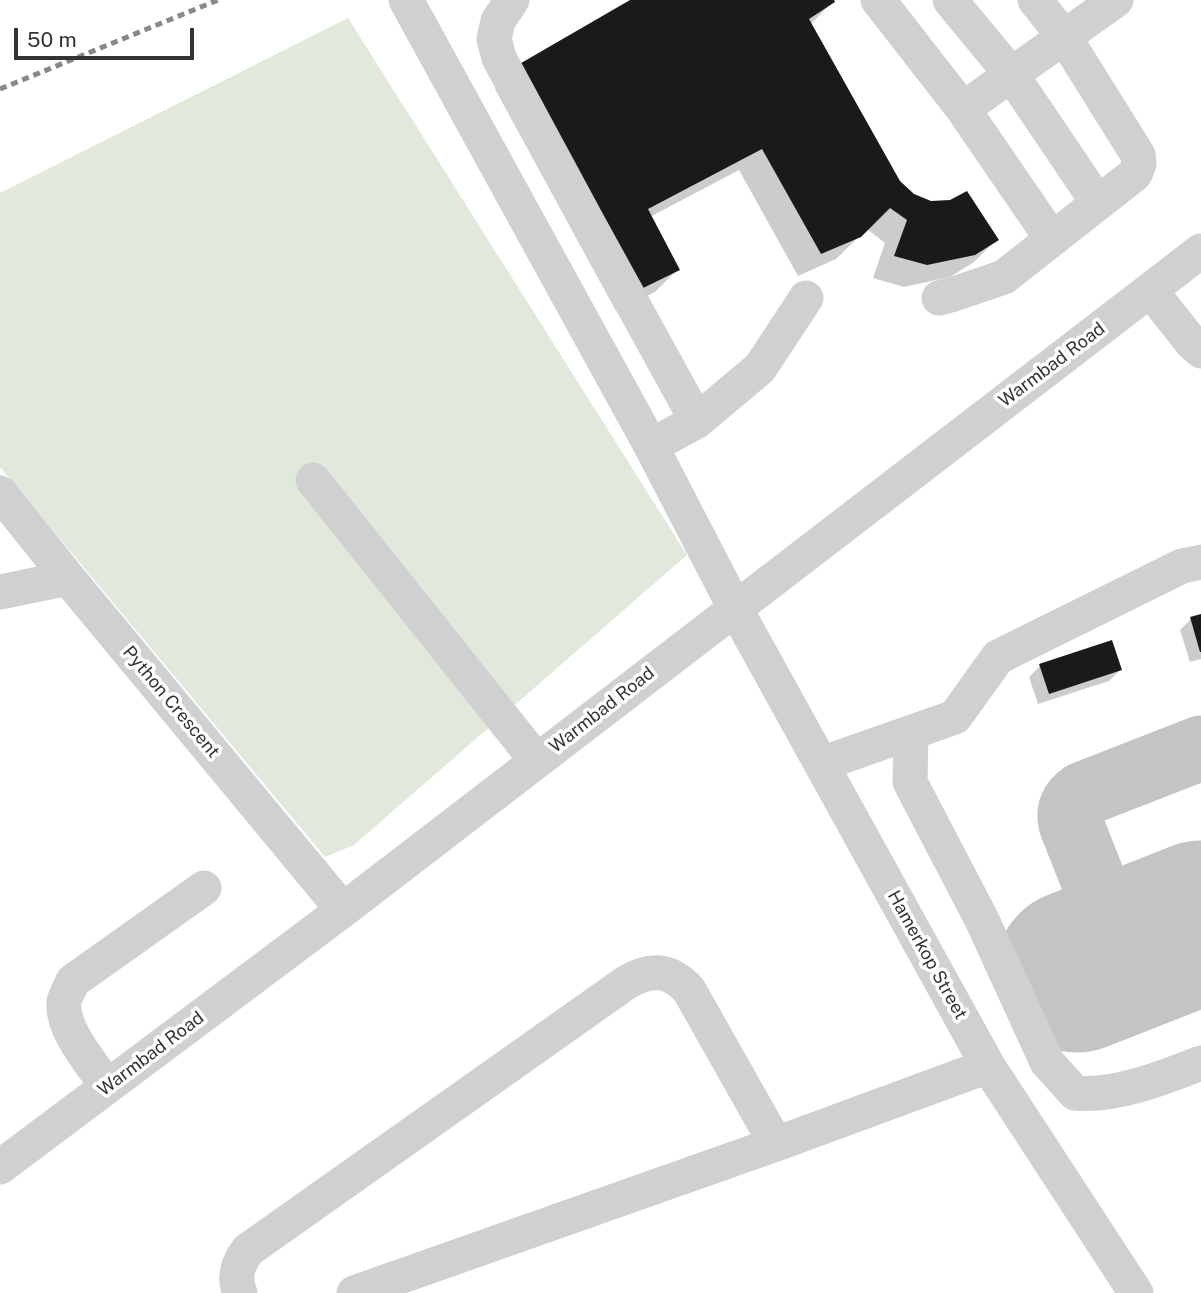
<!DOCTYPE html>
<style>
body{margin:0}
#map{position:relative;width:1201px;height:1293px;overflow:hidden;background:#fff;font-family:"Public Sans",sans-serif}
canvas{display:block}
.scale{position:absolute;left:14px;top:28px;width:180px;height:32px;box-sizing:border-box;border:4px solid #333;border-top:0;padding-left:9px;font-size:21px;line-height:24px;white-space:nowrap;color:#333;-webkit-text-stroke:5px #fff;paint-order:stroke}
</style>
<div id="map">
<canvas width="1201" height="1293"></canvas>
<div class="scale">50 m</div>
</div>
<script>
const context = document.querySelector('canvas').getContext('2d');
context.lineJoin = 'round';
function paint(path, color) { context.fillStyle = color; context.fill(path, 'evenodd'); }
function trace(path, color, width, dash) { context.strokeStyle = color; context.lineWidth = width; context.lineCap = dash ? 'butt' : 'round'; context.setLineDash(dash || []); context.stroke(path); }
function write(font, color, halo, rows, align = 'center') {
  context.font = font + ' "Public Sans",sans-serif'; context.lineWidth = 7; context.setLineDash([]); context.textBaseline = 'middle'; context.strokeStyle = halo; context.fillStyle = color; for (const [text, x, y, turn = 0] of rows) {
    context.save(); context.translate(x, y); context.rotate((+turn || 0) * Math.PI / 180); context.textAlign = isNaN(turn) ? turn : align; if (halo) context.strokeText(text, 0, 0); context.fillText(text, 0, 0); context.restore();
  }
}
paint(new Path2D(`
 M348,18l339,537 -333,290 -29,12 -325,-390v-274z`), '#e1e9dd');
paint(new Path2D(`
 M633,0h199l1,1 -23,24 89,157 14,13 84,44 -23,23 -24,15 -46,10 -31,-9 12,-35 -18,-14 -31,30 -38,17 -59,-106 -89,47 28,52 -23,23 -39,19 -121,-222 22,-22z
 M1201,616v43l-11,3 -10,-32 11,-11z
 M1040,666l80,4 -11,11 -71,23 -9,-27z`), '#0003');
trace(new Path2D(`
 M1147,943c-16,-1 -27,-4 -36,-18l-40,-101c-3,-13 0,-22 12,-30l118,-46`), '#c4c4c4', 65);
trace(new Path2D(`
 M1077,971l124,-49`), '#c4c4c4', 163);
paint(new Path2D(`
 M630,0h204l1,2 -26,17 91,162 14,13 17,7 19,-1 17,-9 32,49 -24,15 -48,10 -33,-9 13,-36 -17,-12 -29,29 -40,17 -59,-105 -114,60 32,61 -41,20 -123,-224z
 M1201,614v38h-1l-10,-35z
 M1112,640l10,30 -73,24 -10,-30z`), '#1a1a1a');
trace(new Path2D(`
 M406,0l245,446 84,162 253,458 148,227
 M512,0l-14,21 -4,18 5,19 89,165 109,198
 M878,0l85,109 153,-109
 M950,0l61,74 87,129
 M963,109l89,130
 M1150,290l42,53 9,8
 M939,298l15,-4 50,-17 131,-103 4,-10 -1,-9 -73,-117 -30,-38
 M651,446l46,-25 63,-53 46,-70
 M313,480l224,281
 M0,493l68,85 275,332
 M0,592l68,-14
 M911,733l-1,49 72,138 65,142 28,31c40,4 88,-15 126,-30
 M821,764l134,-47 43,-60 184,-91 19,-4
 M107,1086c-14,-21 -46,-56 -43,-84 1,-6 6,-14 9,-21l131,-93
 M0,1167l343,-257 858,-659
 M240,1293c-7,-16 -2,-30 8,-43l379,-268c24,-14 43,-13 62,8l87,154
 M354,1293l422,-149 212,-78`), '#d0d0d0', 35);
trace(new Path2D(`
 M0,89l218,-89`), '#888', 5, [7, 5]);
write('18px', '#333', '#fff', [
 ["Warmbad Road",1052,365,-37],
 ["Python Crescent",171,702,50],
 ["Warmbad Road",602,710,-38],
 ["Hamerkop Street",927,955,61],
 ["Warmbad Road",151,1054,-37]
]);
</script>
